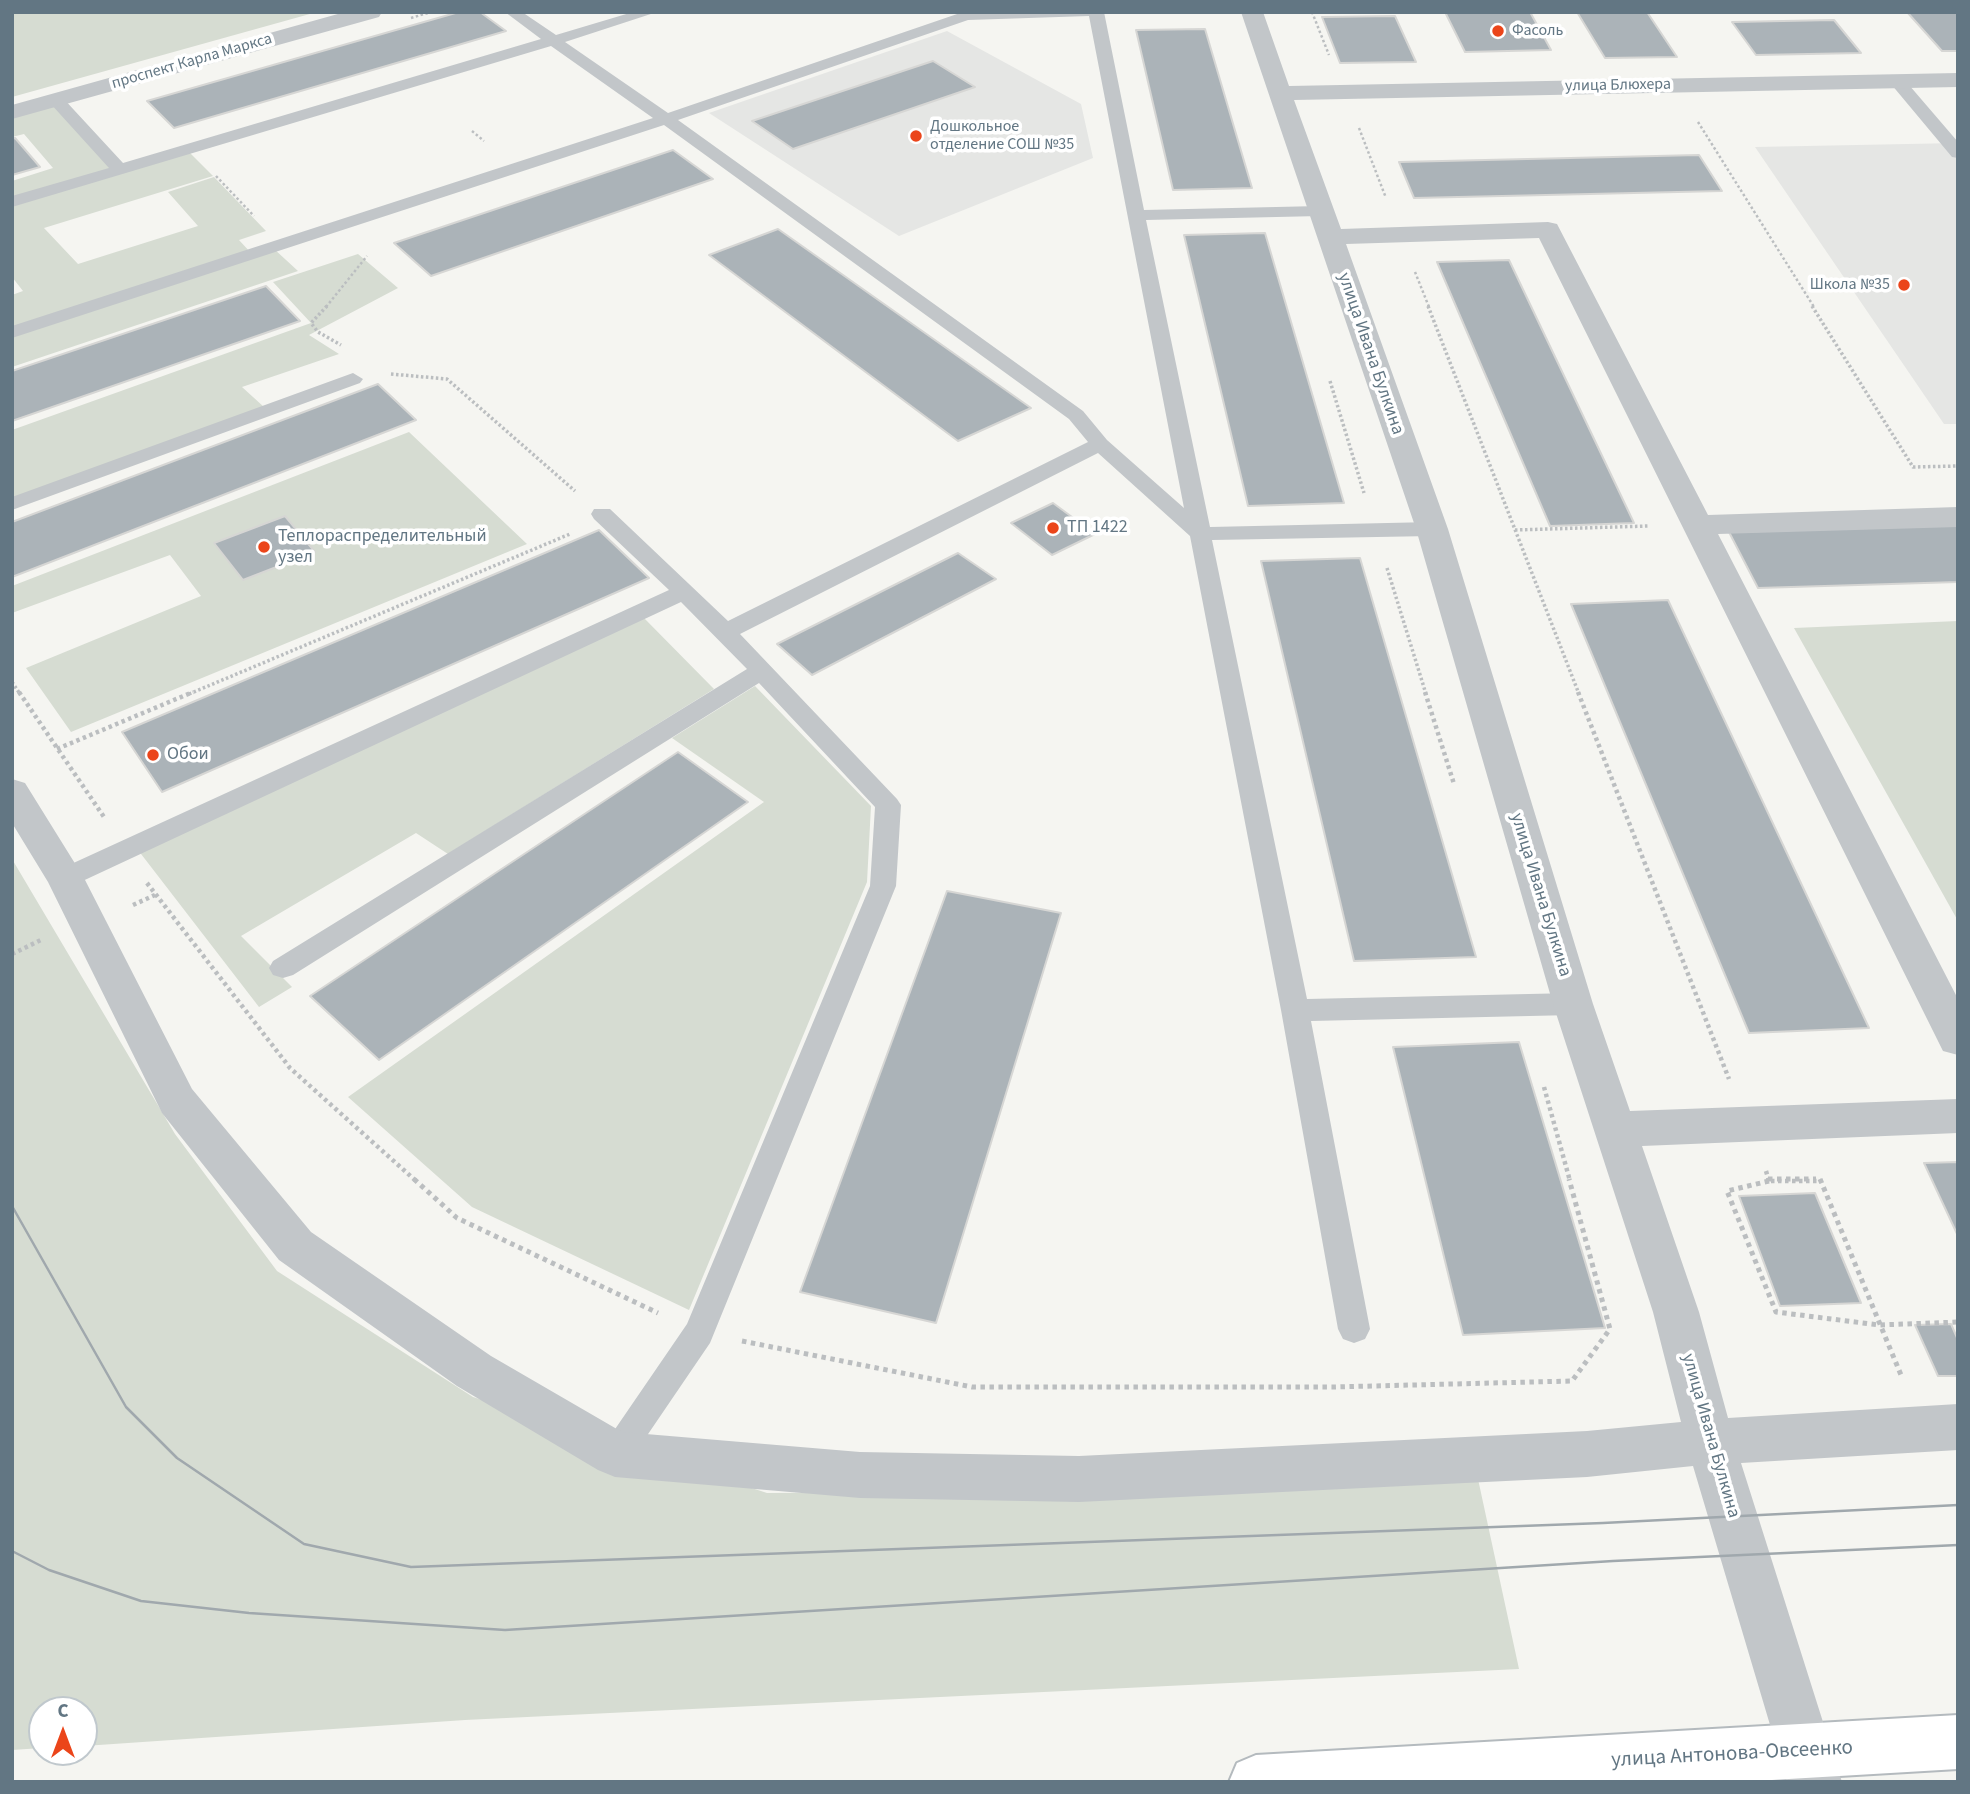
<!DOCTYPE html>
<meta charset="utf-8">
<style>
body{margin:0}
#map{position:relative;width:1970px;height:1794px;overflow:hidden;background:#f5f5f1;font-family:"Source Sans 3",sans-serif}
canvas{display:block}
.frame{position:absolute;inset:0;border:14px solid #627683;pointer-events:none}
.north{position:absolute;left:28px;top:1696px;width:70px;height:70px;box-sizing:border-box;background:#fff;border:2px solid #c0c8cd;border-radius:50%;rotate:0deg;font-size:19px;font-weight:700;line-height:28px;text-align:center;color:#627683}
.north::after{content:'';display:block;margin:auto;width:24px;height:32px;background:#eb451a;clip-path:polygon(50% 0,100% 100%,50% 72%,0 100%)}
</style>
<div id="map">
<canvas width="1970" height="1794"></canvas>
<div class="frame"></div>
<div class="north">С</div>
</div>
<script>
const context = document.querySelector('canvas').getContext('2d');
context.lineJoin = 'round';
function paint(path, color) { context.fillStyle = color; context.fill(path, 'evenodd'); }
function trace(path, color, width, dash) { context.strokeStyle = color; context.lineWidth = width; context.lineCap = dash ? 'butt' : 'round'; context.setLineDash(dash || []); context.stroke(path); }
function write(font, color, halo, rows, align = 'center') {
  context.font = font + ' "Source Sans 3",sans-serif'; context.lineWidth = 7; context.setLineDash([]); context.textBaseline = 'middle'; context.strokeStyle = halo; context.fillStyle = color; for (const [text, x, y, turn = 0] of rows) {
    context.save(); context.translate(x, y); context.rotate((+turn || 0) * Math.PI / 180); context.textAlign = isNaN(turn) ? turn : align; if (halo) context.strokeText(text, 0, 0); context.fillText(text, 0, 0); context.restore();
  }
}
paint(new Path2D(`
 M947,31l134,73 12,54 -194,78 -190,-123z
 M1958,143v281h-14l-189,-277z`), '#e5e6e4');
paint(new Path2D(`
 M12,12h305l-305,85z
 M55,103l63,67 -106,31v-20l41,-13 -29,-34 -12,3v-22z
 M188,151l25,25 -169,52 34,36 120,-38 -30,-34 46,-15 52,54 -27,9 12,13 -239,77v-35l11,-4 -11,-14v-74z
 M273,248l25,23 -286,96v-34z
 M358,254l40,34 -89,47 30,19 -97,33 22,20 -252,92v-69l299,-107 -38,-41z
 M409,432l118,112 -456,188 -45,-64 175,-72 -31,-41 -158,58v-27z
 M644,618l70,71 -266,165 -32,-21 -175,103 51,51 -33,20 -121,-157z
 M1958,621v300l-164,-293z
 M755,686l116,120 -4,76 -178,428 -217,-103 -124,-110 416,-295 -92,-64z
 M12,859l163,275 102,137 196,126 294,96 411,-2 300,-12 41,190 -1054,51 -381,26v-36h-42v38l-30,2z`), '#d6dcd2');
const building = new Path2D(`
 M459,12h21l26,19 -332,97 -27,-27z
 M1445,12h85l21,38 -86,2z
 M1577,12h70l30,45 -72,1z
 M1907,12h51v39h-16z
 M1395,16l21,46 -76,1 -18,-46z
 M1834,20l27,33 -105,2 -24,-33z
 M1205,29l47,159 -79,2 -37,-160z
 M933,61l42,26 -182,62 -41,-28z
 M15,138l25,29 -28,8v-36z
 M673,150l40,29 -282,97 -37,-33z
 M1699,155l23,36 -308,7 -15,-36z
 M778,229l253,179 -73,33 -249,-186z
 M1265,233l79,270 -96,3 -64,-271z
 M1509,260l125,263 -84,3 -113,-264z
 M266,286l34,35 -288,100v-50z
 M378,384l38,36 -404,157v-55z
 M1053,503l42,31 -43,21 -41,-32z
 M285,516l30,36 -72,28 -29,-37z
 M1958,525v57l-200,6 -29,-56z
 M599,530l50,48 -487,214 -40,-60z
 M958,553l38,26 -184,96 -35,-31z
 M1360,558l116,399 -122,4 -93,-400z
 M1668,600l201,428 -120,5 -178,-429z
 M678,752l70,50 -369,258 -69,-64z
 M947,891l114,22 -125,410 -136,-31z
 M1519,1042l86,286 -142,7 -70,-288z
 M1958,1162v74l-34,-73z
 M1815,1193l46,110 -81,3 -41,-110z
 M1951,1324l7,16v36h-20l-23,-51z`);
paint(building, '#abb3b8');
trace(building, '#d6d6d4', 2);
const secondary = new Path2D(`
 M1958,1715v54l-220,13h-509l8,-19 19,-8z`);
trace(secondary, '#b4babe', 4);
trace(new Path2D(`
 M1312,12l17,43
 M411,18l20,-6
 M1698,122l116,185
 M1359,128l27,70
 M472,131l12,10
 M216,176l38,40
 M1415,272l14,35
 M326,307l41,-51`), '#bbbec0', 2.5, [2.5, 2.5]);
trace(new Path2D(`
 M327,306l-16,17 7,9 23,13
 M1428,306l151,388
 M1812,306l101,161 45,-1
 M391,374l56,5 128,112
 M1330,381l34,112
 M1515,530l133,-4
 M1387,568l39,126
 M12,682l8,12
 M189,694l381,-160`), '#bbbec0', 3.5, [2.5, 2.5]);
trace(new Path2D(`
 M19,692l85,125
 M1425,692l29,92
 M1578,692l151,387
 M57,749l136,-57
 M147,883l143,185 126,113
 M133,905l22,-10
 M12,954l31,-15
 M1544,1087l26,94
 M1766,1171l3,10
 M1771,1181h50`), '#bbbec0', 4.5, [3.5, 3.5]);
trace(new Path2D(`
 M414,1179l43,39 201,95
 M1768,1179h48
 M1820,1179l81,196
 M1769,1181l-42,10 49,121 103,13 79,-3
 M742,1341l230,46h361l239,-6 38,-52 -41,-150`), '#bbbec0', 5, [4.5, 4.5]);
paint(new Path2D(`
 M505,12h17l34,23 77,-23h24l-92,30 103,71 295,-101h141l40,198 176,-4 9,5 -9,5 -174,4 64,307 222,-5 11,7 -11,7 -220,4 95,459 266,-6 10,3 4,8 -4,8 -10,3 -262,6 59,308 -5,10 -11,4 -11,-4 -5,-10 -57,-319 -91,-474 -92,-83 -358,181 157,165 4,6 -5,81 -186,457 -83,122 -12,5 -12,-5 -5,-11 89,-130 183,-438 5,-79 -116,-124 -466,292 -10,3 -10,-3 -4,-7 4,-7 474,-292 -66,-67 -607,283 -9,3 -9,-3 -4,-7 4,-7 613,-281 -75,-71 -3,-5 3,-5h16l118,112 360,-179 -19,-23 -405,-294 -652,213v-12l641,-208 -102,-72 -539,161v-11l97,-28 -59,-65v-6h12l61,66 418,-124zM1089,16l95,492 -77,-68 -24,-29 -405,-291 290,-100z
 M1897,76l6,2 55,64v16l-6,-1 -61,-73 -2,-3z
 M353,373l10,6 -3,4 -348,127v-13z`), '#c2c6c9');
paint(new Path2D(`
 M345,12h37l-3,5 -367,102v-14z
 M1241,12h22l26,74 669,-13v14l-664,13 47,129 207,-7 9,2 151,291 250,-8v20l-240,7 240,465v56l-15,-4 -6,-12 -398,-801 -193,6 102,285 145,475 37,107 328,-12v34l-316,13 57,166 29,106 230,-14v46l-217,13 101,319h-55l-94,-316 -106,11 -508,25 -219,-4 -245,-21 -17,-7 -141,-84 -178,-126 -117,-147 -114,-231 -36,-59v-44l13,4 59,95 108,211 119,143 180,124 131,76 238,20 219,4 508,-25 94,-9 -28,-110 -100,-308 -137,-475z`), '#c2c6c9');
paint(secondary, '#fff');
trace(new Path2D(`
 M12,1206l114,201 51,51 127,86 107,23 1192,-44 355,-18
 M12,1551l37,19 92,31 108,12 256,17 1108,-69 345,-16`), '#a0a8ad', 2.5);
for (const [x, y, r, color] of [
 [1498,31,7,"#eb451a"],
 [916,136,7,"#eb451a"],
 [1904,285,7,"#eb451a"],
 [1053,528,7,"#eb451a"],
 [264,547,7,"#eb451a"],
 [153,755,7,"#eb451a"]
]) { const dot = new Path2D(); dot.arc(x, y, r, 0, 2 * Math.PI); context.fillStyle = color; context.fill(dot); trace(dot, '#fff', 2.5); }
write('16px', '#627683', '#fff', [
 ["Фасоль",1512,31],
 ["Дошкольное",930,127],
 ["отделение СОШ №35",930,145],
 ["Школа №35",1890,285,"right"]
], 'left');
write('16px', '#627683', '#fff', [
 ["проспект Карла Маркса",192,62,-16],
 ["улица Блюхера",1618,86,-1]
]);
write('18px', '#627683', '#fff', [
 ["улица Ивана Булкина",1370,354,71],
 ["улица Ивана Булкина",1540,895,73],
 ["улица Ивана Булкина",1710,1436,74]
]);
write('18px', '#627683', '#fff', [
 ["ТП 1422",1067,528],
 ["Теплораспределительный",278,537],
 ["узел",278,558],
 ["Обои",167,755]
], 'left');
write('21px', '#627683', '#fff', [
 ["улица Антонова-Овсеенко",1732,1755,-3]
]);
</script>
